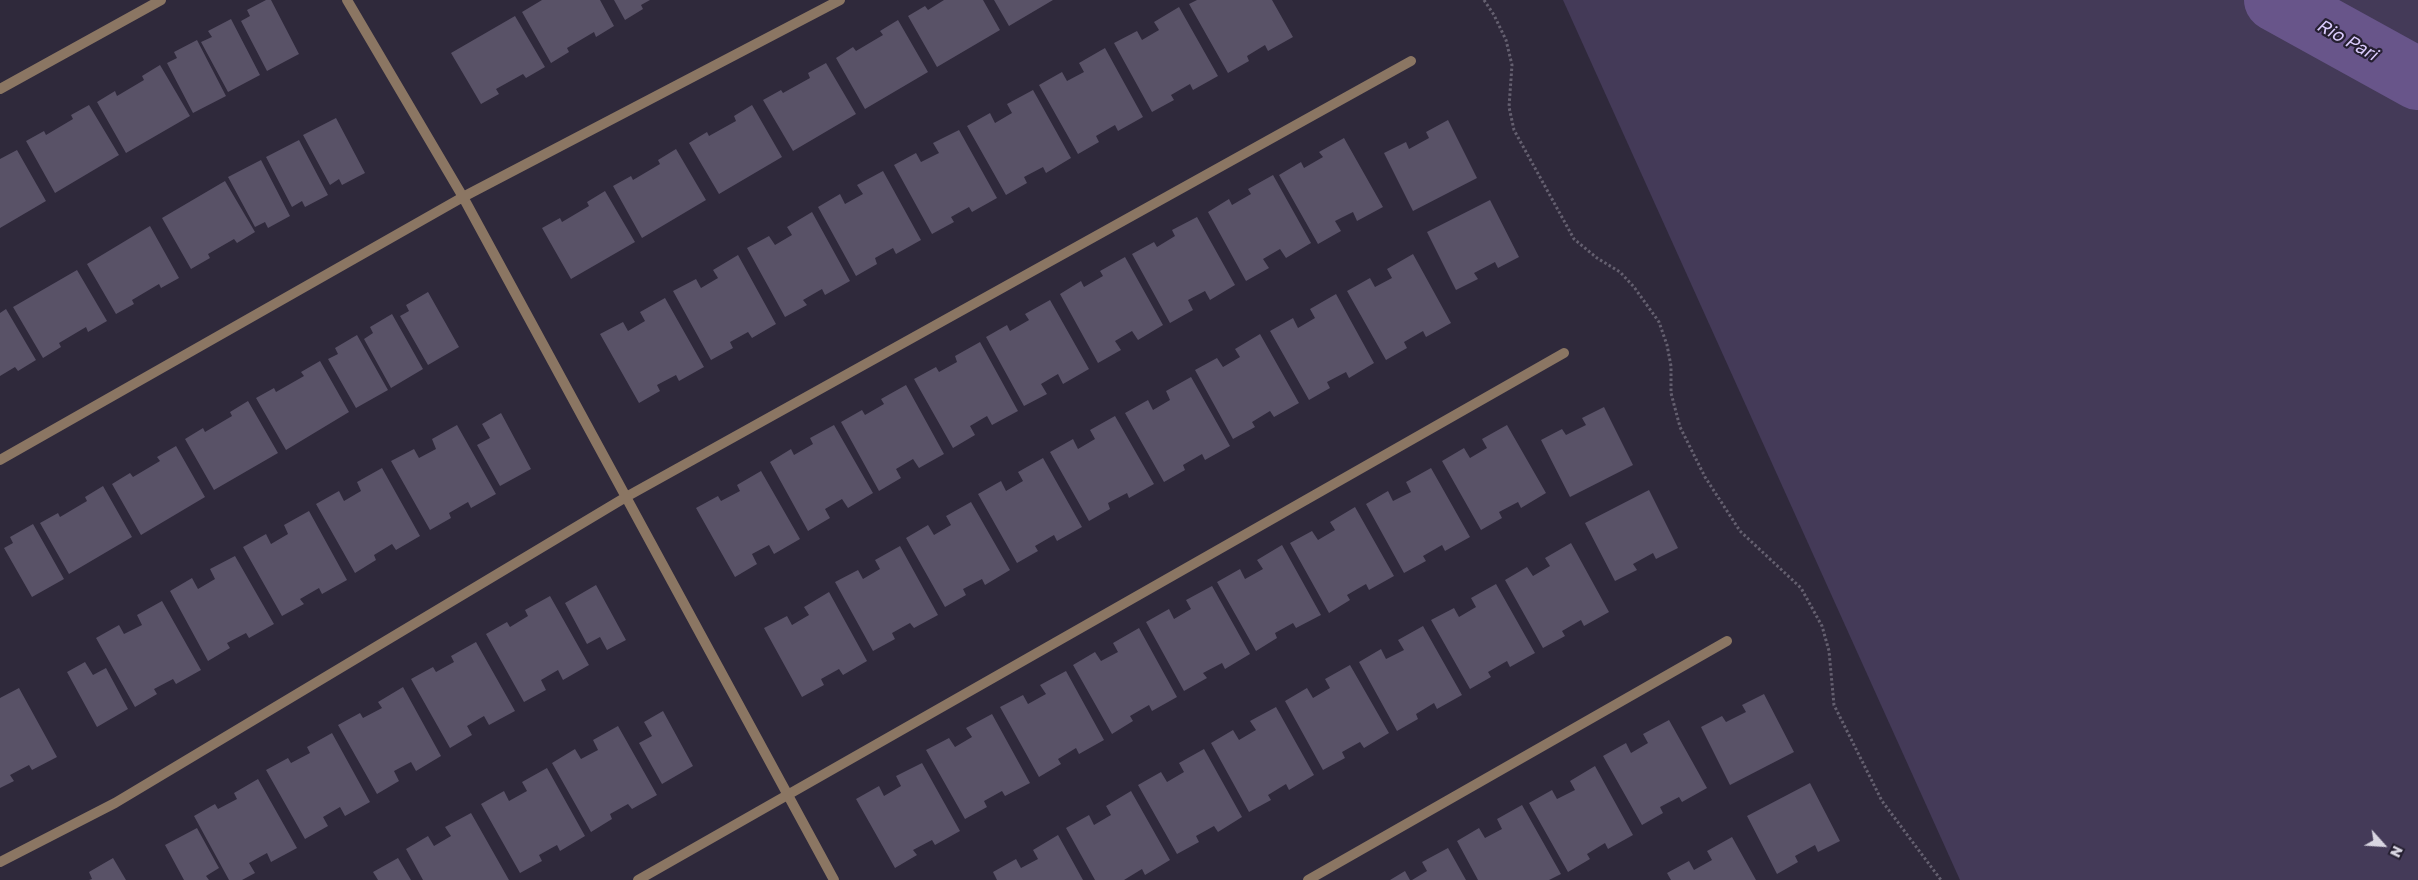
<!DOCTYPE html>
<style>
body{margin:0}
#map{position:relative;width:2418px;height:880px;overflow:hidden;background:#2f293b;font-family:"Golos Text",sans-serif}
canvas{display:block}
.north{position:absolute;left:2358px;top:820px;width:50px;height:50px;-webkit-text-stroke:4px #251f31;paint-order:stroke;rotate:116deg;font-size:14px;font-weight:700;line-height:20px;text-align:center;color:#d8d5e1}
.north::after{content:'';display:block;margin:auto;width:18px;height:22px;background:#d8d5e1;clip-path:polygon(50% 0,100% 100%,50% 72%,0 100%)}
</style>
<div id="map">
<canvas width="2418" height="880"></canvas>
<div class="north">N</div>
</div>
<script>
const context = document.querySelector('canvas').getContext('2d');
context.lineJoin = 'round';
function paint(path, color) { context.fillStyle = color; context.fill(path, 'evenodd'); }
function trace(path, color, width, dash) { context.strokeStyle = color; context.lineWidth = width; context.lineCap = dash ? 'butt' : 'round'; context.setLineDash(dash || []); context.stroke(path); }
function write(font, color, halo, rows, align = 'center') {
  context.font = font + ' "Golos Text",sans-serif'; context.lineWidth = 4.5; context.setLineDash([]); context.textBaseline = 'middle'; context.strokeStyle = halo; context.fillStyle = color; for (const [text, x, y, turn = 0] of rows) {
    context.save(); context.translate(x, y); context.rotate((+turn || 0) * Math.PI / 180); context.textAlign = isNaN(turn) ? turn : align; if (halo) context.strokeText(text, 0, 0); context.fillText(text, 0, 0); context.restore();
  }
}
paint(new Path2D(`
 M1563,0h855v880h-458z`), '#443a58');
trace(new Path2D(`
 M2275,0l143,79`), '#68558a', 62);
paint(new Path2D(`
 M266,0h5l28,54 -32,17 -26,-50 9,-5 -3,-6z
 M542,0h58l14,26 -18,11 -2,-5 -27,16 2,4 -18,11 -29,-51z
 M614,0h36l-9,5 2,4 -18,11z
 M944,0h39l17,30 -63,37 -29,-51 17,-10 3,4z
 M994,0h59l-44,26z
 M1197,0h75l21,37 -25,14 -3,-6 -18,11 2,5 -21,12 -39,-69z
 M1179,7l39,69 -25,14 -3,-6 -19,11 3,5 -22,12 -38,-69 23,-12 5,9 17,-10 -5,-8z
 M515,16l30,51 -19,11 -3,-4 -27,15 3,5 -18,10 -30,-51z
 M231,19l29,56 -32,17 -27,-50 11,-5 -4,-6z
 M898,20l30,52 -63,37 -29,-51 17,-11 3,4 27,-16 -3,-4z
 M197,40l29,56 -33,17 -26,-50 10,-5 -3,-6z
 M1105,48l38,69 -25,14 -3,-6 -19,11 3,6 -21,12 -39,-69 23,-13 5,9 17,-9 -5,-9z
 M826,63l30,51 -63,37 -30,-51 18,-10 2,3 27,-15 -2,-5z
 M160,65l30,51 -64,37 -29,-51 18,-11 2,5 27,-16 -2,-4z
 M1033,90l38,68 -25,15 -3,-6 -19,10 3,6 -21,12 -39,-69 23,-13 5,10 17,-10 -5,-9z
 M89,105l30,50 -64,38 -29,-52 18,-10 2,4 27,-16 -2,-4z
 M752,105l30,52 -63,37 -30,-51 18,-11 2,4 27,-15 -2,-5z
 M336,118l29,55 -23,12 -3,-6 -9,6 -27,-50z
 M1448,120l29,58 -64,33 -29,-58 22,-11 3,7 20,-11 -3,-6z
 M959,130l38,68 -25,14 -3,-5 -18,10 3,5 -22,12 -38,-69 22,-12 5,9 18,-9 -6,-10z
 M1344,138l39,69 -26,14 -4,-9 -18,9 6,10 -23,13 -39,-69 22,-13 3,6 19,-11 -4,-5z
 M299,140l29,55 -23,12 -3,-6 -10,6 -26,-50z
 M676,149l30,51 -64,38 -29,-52 18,-10 2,4 27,-16 -2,-4z
 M17,150l29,51 -46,27v-69z
 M261,160l29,56 -22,12 -3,-6 -10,5 -27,-50z
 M883,171l38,69 -25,14 -3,-6 -18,10 2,6 -21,12 -38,-69 22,-13 5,10 18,-10 -6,-9z
 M1273,175l38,68 -25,15 -6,-9 -17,10 6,9 -23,13 -38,-69 21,-13 3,6 19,-11 -3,-5z
 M225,181l30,51 -18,11 -3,-4 -26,15 2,4 -19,11 -29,-51z
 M605,191l30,51 -64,37 -29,-51 18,-10 2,4 27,-16 -2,-4z
 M1490,200l29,57 -21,11 -3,-6 -21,11 4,6 -22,11 -29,-58z
 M812,212l38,69 -25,14 -3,-6 -19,11 4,5 -22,12 -38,-69 22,-12 6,9 17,-10 -5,-8z
 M1197,217l38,68 -25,15 -5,-9 -17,9 5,10 -23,13 -38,-69 22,-12 3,5 18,-11 -3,-6z
 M150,226l29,52 -18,10 -2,-4 -27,16 2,4 -18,10 -29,-50z
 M1413,254l38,69 -25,14 -3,-6 -19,11 3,6 -21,12 -39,-69 23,-13 5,9 17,-9 -5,-9z
 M738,255l38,69 -24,14 -4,-6 -18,10 3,6 -22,12 -38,-69 23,-12 5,9 17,-10 -5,-8z
 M1125,257l38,68 -25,15 -6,-9 -17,10 6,9 -23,13 -38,-69 21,-13 3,6 19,-11 -3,-5z
 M77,270l30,51 -19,11 -2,-5 -27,16 2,4 -18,11 -30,-51z
 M428,292l31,55 -31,18 -28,-49 9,-5 -3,-6z
 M1336,294l38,69 -25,15 -3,-6 -19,10 3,6 -21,12 -39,-69 23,-13 5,10 17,-10 -5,-9z
 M665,298l39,69 -25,14 -3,-6 -19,10 3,6 -21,12 -39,-69 23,-12 5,9 17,-10 -5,-9z
 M1050,300l39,69 -26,15 -5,-10 -17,10 6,10 -23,12 -38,-69 21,-12 3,6 19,-11 -4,-6z
 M6,309l30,51 -18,11 -3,-4 -15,9v-63z
 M392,314l31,55 -32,19 -27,-49 9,-6 -3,-6z
 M1260,334l39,69 -25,14 -4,-6 -18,11 3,5 -22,12 -38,-69 22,-12 6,9 17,-10 -5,-8z
 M357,335l31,55 -32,18 -28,-49 10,-5 -3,-6z
 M980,342l38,69 -26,14 -5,-9 -17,10 5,9 -22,13 -39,-69 22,-12 3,5 18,-10 -2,-6z
 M320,361l29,51 -63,38 -30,-52 18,-10 2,4 28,-16 -3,-4z
 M1191,377l39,69 -25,14 -3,-6 -19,11 2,5 -21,12 -39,-69 23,-13 5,10 17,-10 -4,-9z
 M906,385l38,69 -25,14 -6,-9 -17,10 5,9 -22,13 -38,-69 21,-12 3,5 19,-11 -3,-5z
 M248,401l30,52 -64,37 -29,-51 18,-11 2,4 27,-16 -2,-4z
 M1604,407l29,58 -63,32 -29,-57 21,-11 4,6 20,-10 -4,-7z
 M501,413l30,56 -31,17 -23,-41 13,-7 -8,-14z
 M1115,416l39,68 -25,14 -2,-5 -19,10 2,6 -21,12 -39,-69 23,-13 5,10 17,-10 -5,-9z
 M457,425l39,69 -25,14 -3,-6 -19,11 2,5 -21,12 -39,-69 23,-12 5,9 17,-9 -4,-10z
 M834,425l39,68 -25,15 -6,-9 -17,10 5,9 -22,13 -38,-69 21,-13 3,6 19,-11 -3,-6z
 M1507,425l39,68 -25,15 -3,-6 -19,10 3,6 -21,12 -39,-69 22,-13 6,10 17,-10 -5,-9z
 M176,446l29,51 -64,38 -29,-51 18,-11 3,4 27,-16 -3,-4z
 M1043,458l39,69 -25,14 -3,-6 -19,11 3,5 -21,12 -39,-69 23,-13 5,10 17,-10 -5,-9z
 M382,468l38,68 -24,14 -4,-6 -18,11 2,5 -21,13 -39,-69 23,-13 5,10 17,-10 -4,-9z
 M1431,468l39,69 -25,14 -3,-6 -19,11 3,5 -22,12 -38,-69 22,-13 5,10 18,-9 -5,-10z
 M761,471l39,68 -26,15 -5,-9 -17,9 5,10 -22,13 -39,-69 22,-12 3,5 19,-10 -3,-6z
 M103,486l29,51 -63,37 -29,-51 18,-10 2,4 27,-16 -2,-4z
 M1649,490l29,58 -22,11 -3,-6 -20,11 4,6 -22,11 -30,-58z
 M971,502l39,68 -25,15 -3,-6 -19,10 3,6 -21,12 -39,-69 22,-13 6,10 17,-10 -5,-9z
 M1355,507l39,69 -25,14 -3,-6 -19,11 3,5 -21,13 -39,-70 22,-12 6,9 17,-10 -5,-8z
 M309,511l38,69 -25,14 -3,-6 -19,11 4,5 -22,12 -39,-69 23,-13 5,10 17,-10 -4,-9z
 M33,524l31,55 -32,18 -28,-49 9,-5 -3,-6z
 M1571,543l38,69 -25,14 -3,-6 -19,11 3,5 -22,12 -38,-68 22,-13 6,9 17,-10 -5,-8z
 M1282,545l39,70 -25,13 -3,-5 -18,10 2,5 -21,13 -39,-69 23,-13 5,10 18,-10 -6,-9z
 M900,546l38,69 -24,13 -4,-5 -18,10 3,6 -22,12 -38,-69 23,-12 5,9 17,-10 -5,-9z
 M235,556l39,68 -25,14 -3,-5 -19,10 3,5 -22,13 -38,-70 22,-13 6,11 17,-10 -5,-10z
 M1496,584l39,69 -25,14 -3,-6 -19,11 3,5 -21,12 -39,-69 23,-12 5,9 17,-10 -5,-9z
 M596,585l30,55 -19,10 -7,-13 -13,7 -22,-41z
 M1212,586l38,68 -25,15 -3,-6 -19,10 4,5 -23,13 -38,-69 23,-13 5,10 17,-10 -5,-9z
 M829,592l38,69 -24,14 -4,-6 -18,10 3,6 -22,12 -38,-69 23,-12 5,9 17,-10 -5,-8z
 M550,596l39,69 -26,15 -5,-10 -17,10 5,10 -22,12 -38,-68 21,-12 3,5 18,-11 -3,-6z
 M162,601l39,69 -25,14 -3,-5 -19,10 3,5 -22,13 -39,-69 23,-13 5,9 18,-9 -5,-10z
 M1423,626l39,69 -25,14 -3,-6 -18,11 2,5 -21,12 -38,-69 22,-13 5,10 18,-9 -6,-10z
 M1139,628l38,69 -25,14 -3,-6 -19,11 3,5 -21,13 -39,-69 22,-13 6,9 17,-9 -5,-9z
 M476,642l39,69 -26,14 -5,-9 -17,10 5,9 -22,13 -39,-69 22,-12 3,5 18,-10 -3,-6z
 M85,662l8,13 13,-7 22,41 -31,18 -30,-55z
 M1350,665l39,68 -25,15 -4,-6 -18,10 3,6 -22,12 -38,-69 22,-13 6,10 17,-10 -5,-9z
 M1066,671l38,69 -25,14 -3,-6 -18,11 3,5 -22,13 -39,-70 23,-12 5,9 18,-10 -6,-9z
 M403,687l38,69 -25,15 -5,-9 -17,9 5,10 -22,13 -39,-69 22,-12 3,5 19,-10 -4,-6z
 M19,688l38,69 -25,13 -3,-5 -19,10 4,6 -14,7v-90z
 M1764,694l30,58 -64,33 -29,-58 21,-11 4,6 20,-10 -4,-7z
 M1276,707l38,68 -25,15 -3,-6 -18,11 3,5 -22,12 -38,-69 22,-13 6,10 17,-10 -6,-9z
 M663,711l30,55 -31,18 -23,-41 13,-7 -8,-14z
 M992,714l38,69 -25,13 -3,-5 -18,10 3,6 -22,12 -39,-69 23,-12 6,9 17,-10 -6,-9z
 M1669,720l38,68 -25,14 -3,-5 -19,10 3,6 -21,12 -39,-69 23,-13 5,10 17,-10 -5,-9z
 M618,726l39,69 -25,14 -4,-5 -18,10 2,5 -21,13 -39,-69 23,-14 6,10 17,-9 -5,-10z
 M332,733l38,69 -25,14 -5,-9 -17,10 5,9 -23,13 -39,-69 22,-12 3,5 19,-10 -3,-6z
 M1204,749l38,68 -24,15 -4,-6 -18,10 3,6 -22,12 -39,-69 23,-13 6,10 17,-10 -5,-9z
 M922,763l38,68 -25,14 -3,-5 -19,10 4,5 -22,13 -39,-69 23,-13 5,10 17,-10 -5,-10z
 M1595,766l38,69 -25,14 -3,-6 -18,11 3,5 -22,13 -39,-69 23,-13 5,9 18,-9 -5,-9z
 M547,768l38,68 -25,15 -3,-6 -18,10 3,6 -22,12 -39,-69 23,-13 5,10 18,-10 -5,-9z
 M258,779l39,69 -26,14 -4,-9 -18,10 6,10 -13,7h-13l-35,-64 21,-12 3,5 19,-10 -3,-6z
 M1810,783l30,58 -22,11 -3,-7 -20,11 3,6 -21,12 -30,-58z
 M1131,791l39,69 -25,15 -3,-6 -18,11h-29l-29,-52 23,-13 5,10 17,-10 -5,-9z
 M1522,805l39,69 -12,6h-71l-21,-39 22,-13 6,10 17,-9 -5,-10z
 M471,813l38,67h-86l-17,-31 22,-13 6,10 17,-10 -6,-9z
 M197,828l22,40 -13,8 3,4h-25l-19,-35z
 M1058,835l25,45h-86l-4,-8 23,-13 5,9 17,-9 -5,-9z
 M1732,837l24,43h-85l-4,-7 22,-12 5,9 18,-10 -5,-9z
 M1448,848l18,32h-54l15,-9 -5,-9z
 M113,858l13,22h-37l3,-1 -3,-7z
 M398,858l13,22h-33l-5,-8z
 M1405,871l5,9h-20z`), '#595267');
trace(new Path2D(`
 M1484,0l10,15 12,25 6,25 -3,42 5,23 60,109 23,19 23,14 14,15 25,35 8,23 4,21v27l9,34 25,50 35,54 61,57 21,38 7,25 5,54 48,96 59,79`), '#656070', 3, [2.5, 2.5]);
trace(new Path2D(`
 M347,0l116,197 371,683
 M0,89l161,-89
 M0,460l463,-263 377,-197
 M0,862l115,-59 511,-306 785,-436
 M638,880l926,-527
 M1308,880l419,-239`), '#8b7663', 10);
write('italic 18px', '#dacbfc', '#251f31', [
 ["Rio Pari",2347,40,29]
]);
</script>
